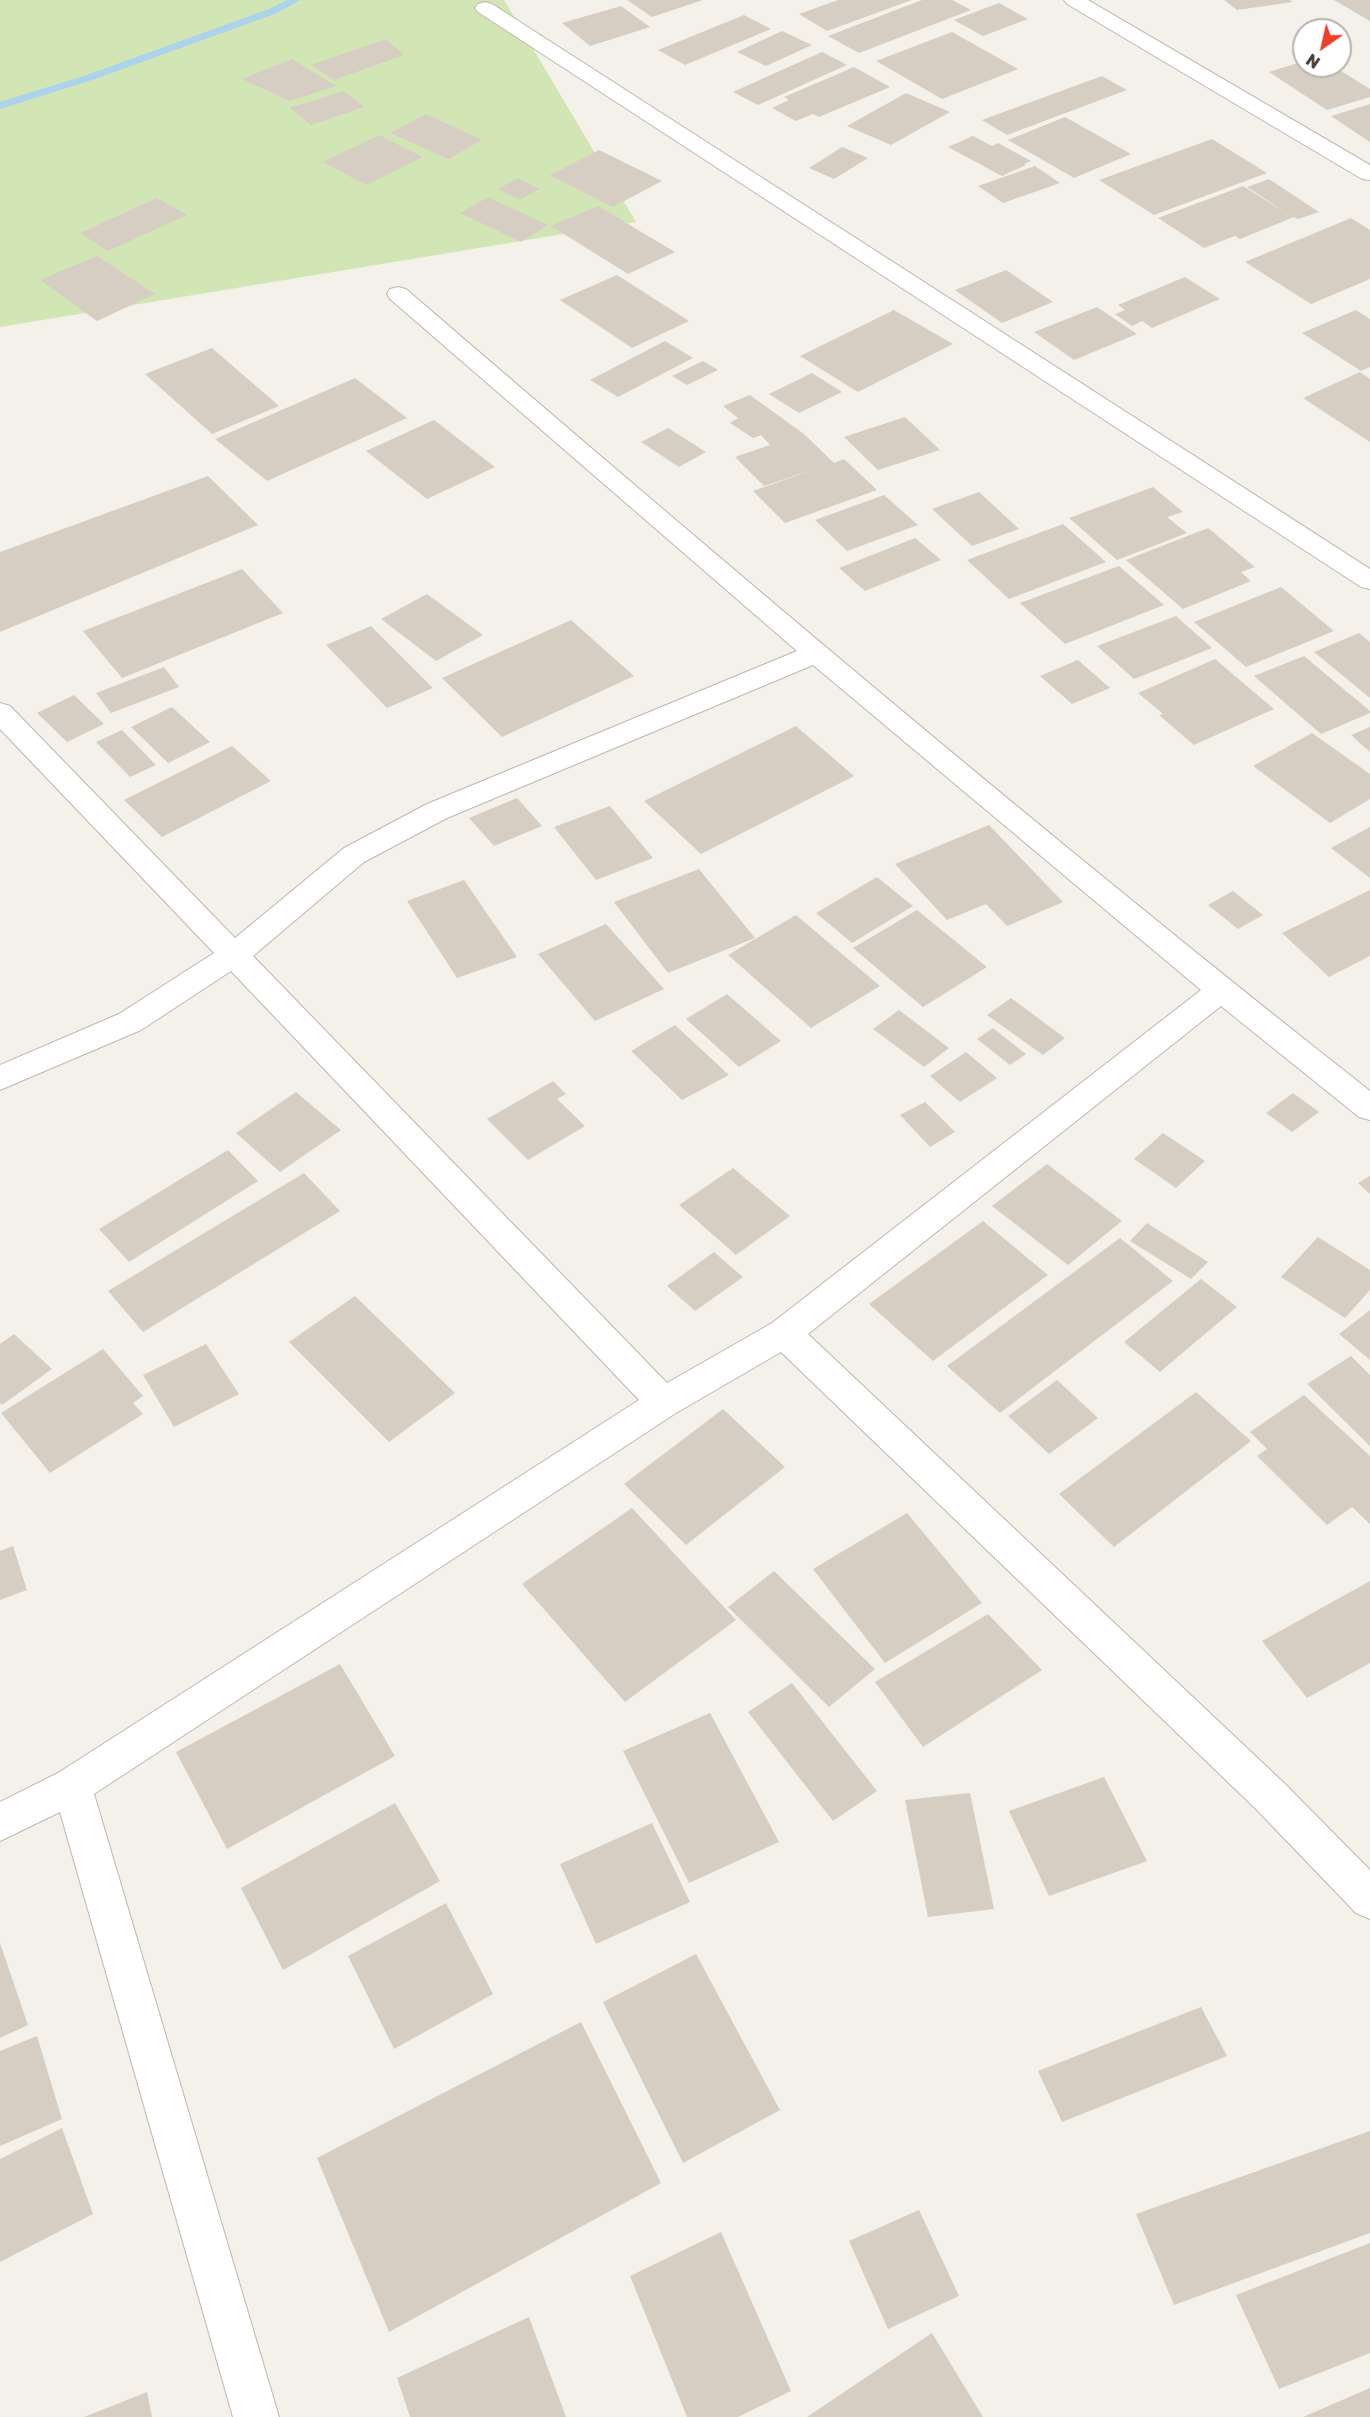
<!DOCTYPE html>
<style>
body{margin:0}
#map{position:relative;width:1370px;height:2417px;overflow:hidden;background:#f4f0ea;font-family:"Golos Text",sans-serif}
canvas{display:block}
.north{position:absolute;left:1292px;top:18px;width:60px;height:60px;box-sizing:border-box;background:#fff;border:2px solid #b5b3af;border-radius:50%;rotate:214deg;font-size:16px;font-weight:700;line-height:24px;text-align:center;color:#474138}
.north::after{content:'';display:block;margin:auto;width:21px;height:27px;background:#eb3f29;clip-path:polygon(50% 0,100% 100%,50% 72%,0 100%)}
</style>
<div id="map">
<canvas width="1370" height="2417"></canvas>
<div class="north">N</div>
</div>
<script>
const context = document.querySelector('canvas').getContext('2d');
context.lineJoin = 'round';
function paint(path, color) { context.fillStyle = color; context.fill(path, 'evenodd'); }
function trace(path, color, width, dash) { context.strokeStyle = color; context.lineWidth = width; context.lineCap = dash ? 'butt' : 'round'; context.setLineDash(dash || []); context.stroke(path); }
paint(new Path2D(`
 M0,0h504l132,222 -636,105z`), '#d1e5b5');
paint(new Path2D(`
 M287,0h13l-23,13 -182,66 -95,30v-7l87,-27 182,-66z`), '#abd3ec');
paint(new Path2D(`
 M627,0h76l-51,17z
 M838,0h74l-85,31 -28,-17z
 M922,0h30l19,10 -112,43 -31,-17z
 M1224,0h66l3,2 -56,8z
 M1334,0h36v21z
 M999,3l29,16 -45,17 -29,-16z
 M621,6l29,21 -60,19 -28,-23z
 M744,15l27,14 -86,36 -27,-15z
 M782,31l30,14 -46,21 -29,-14z
 M952,32l66,37 -76,30 -66,-38z
 M386,39l18,16 -70,25 -23,-15z
 M822,52l25,13 -89,40 -25,-13z
 M292,59l44,27 -46,15 -48,-22z
 M1304,61v5h29l37,23v8l-43,13 -58,-38z
 M854,67l36,20 -71,30 -6,-3 -17,7 -24,-13 17,-8 -5,-3z
 M1102,76l25,14 -120,45 -25,-15z
 M344,91l20,16 -53,18 -21,-17z
 M906,93l44,19 -59,33 -44,-19z
 M1370,104v38l-39,-26z
 M426,114l56,26 -34,19 -58,-26z
 M1065,117l66,37 -57,24 -66,-38z
 M379,135l44,22 -57,28 -43,-23z
 M973,136l19,10 6,-3 33,18 -7,3 2,1 -24,11 -54,-29z
 M1212,139l55,34 -113,42 -55,-35z
 M842,147l26,11 -34,21 -25,-11z
 M599,150l63,31 -49,26 -63,-32z
 M1035,166l25,17 -57,20 -25,-17z
 M518,178l21,11 -19,11 -22,-11z
 M1269,179l50,33 -21,7 -4,-2 -54,22 -5,-3 -31,12 -46,-30 85,-32 48,30 -44,-29z
 M488,197l60,28 -27,17 -61,-29z
 M157,198l30,17 -79,36 -28,-18z
 M598,206l77,46 -47,22 -77,-48z
 M1351,218l19,12v49l-59,25 -66,-42z
 M97,256l58,38 -58,27 -57,-41z
 M1006,270l47,32 -51,21 -47,-33z
 M617,275l72,46 -57,27 -72,-48z
 M1185,277l35,22 -68,29 -10,-7 -10,5 -17,-12 10,-4 -7,-5z
 M1097,307l40,27 -63,26 -40,-28z
 M894,310l59,34 -95,48 -58,-36z
 M1356,310l14,9v48l-9,4 -59,-38z
 M665,341l28,17 -75,39 -28,-17z
 M212,348l67,58 -67,28 -67,-60z
 M703,361l15,9 -31,15 -15,-9z
 M1360,372l10,7v63l-67,-44z
 M812,373l30,19 -43,21 -30,-19z
 M355,378l52,40 -140,63 -52,-42z
 M750,395l54,39 30,29 10,-4 33,31 -92,33 -32,-32 65,-23 -54,18 -29,-29 35,-12 -9,-10 -8,3 -23,-15 8,-5 -15,-12z
 M905,417l35,33 -62,20 -34,-33z
 M434,420l61,47 -68,32 -61,-48z
 M668,428l38,24 -27,15 -38,-25z
 M208,476l50,49 -258,107v-80z
 M1153,487l30,25 -16,5 20,16 -70,27 -48,-42z
 M979,492l40,37 -47,17 -40,-37z
 M884,495l34,30 -71,26 -32,-31z
 M1063,524l43,38 -97,37 -42,-39z
 M1208,528l47,39 -14,5 10,9 -68,28 -57,-49z
 M915,538l26,22 -76,31 -26,-23z
 M1119,566l45,39 -99,39 -45,-41z
 M242,569l41,44 -161,65 -39,-47z
 M1281,587l53,44 -88,36 -52,-45z
 M427,594l56,41 -47,26 -55,-42z
 M1176,616l36,32 -78,31 -37,-33z
 M571,620l63,56 -132,61 -60,-59z
 M371,626l62,62 -46,20 -61,-63z
 M1359,633l11,9v56l-56,-46z
 M1304,656l66,55v2l-49,21 -67,-58z
 M1215,659l59,50 -80,36 -35,-30 4,-1 -25,-21z
 M1078,660l32,28 -38,16 -32,-28z
 M164,667l15,20 -68,26 -15,-20z
 M74,695l30,29 -37,18 -30,-29z
 M172,707l38,35 -42,21 -37,-36z
 M796,726l58,50 -153,78 -57,-53z
 M1370,727v25l-19,-17z
 M122,730l34,35 -26,12 -34,-35z
 M1312,733l58,41v25l-40,24 -77,-57z
 M232,746l39,35 -109,56 -38,-37z
 M517,798l25,28 -48,20 -25,-28z
 M610,806l43,52 -57,22 -42,-53z
 M989,825l74,77 -56,24 -21,-22 -39,16 -52,-56z
 M1370,827v51l-39,-30z
 M699,869l56,69 -87,35 -54,-71z
 M877,877l36,29 -61,37 -36,-30z
 M464,880l53,77 -60,21 -50,-77z
 M1370,890v66l-41,21 -47,-44z
 M1233,891l30,24 -25,14 -30,-24z
 M917,910l70,57 -64,40 -70,-59z
 M796,915l84,71 -69,42 -83,-73z
 M606,924l58,65 -69,32 -57,-67z
 M727,994l54,47 -42,26 -53,-48z
 M1011,998l54,40 -22,17 -56,-40z
 M899,1010l50,38 -25,19 -51,-38z
 M675,1025l54,50 -47,25 -51,-49z
 M993,1028l33,26 -16,11 -33,-26z
 M966,1052l31,26 -37,24 -30,-26z
 M553,1081l13,13 -9,5 28,27 -57,34 -41,-41z
 M296,1092l45,38 -61,42 -44,-39z
 M1293,1093l26,19 -27,20 -26,-19z
 M925,1102l30,30 -25,15 -30,-32z
 M1163,1133l42,28 -29,27 -42,-29z
 M228,1150l30,31 -129,81 -30,-33z
 M1047,1164l75,57 -54,44 -76,-59z
 M733,1168l57,48 -54,39 -57,-50z
 M304,1173l36,38 -197,121 -35,-41z
 M1370,1176v18l-12,-11z
 M983,1221l65,54 -115,86 -64,-57z
 M1147,1223l61,39 -17,17 -61,-38z
 M1318,1237l52,33v20l-25,28 -64,-41z
 M1120,1238l53,43 -173,132 -53,-47z
 M714,1252l29,25 -48,34 -28,-25z
 M1201,1279l36,28 -77,65 -36,-30z
 M355,1296l100,97 -66,49 -100,-100z
 M1370,1310v50l-31,-26z
 M14,1334l38,35 -50,36 -2,-2v-59z
 M206,1344l33,50 -65,33 -31,-52z
 M103,1349l40,47 -10,7 10,11 -93,59 -49,-60z
 M1351,1356l19,19v71l-63,-62z
 M1057,1380l41,38 -49,36 -41,-38z
 M1196,1392l55,49 -137,106 -55,-53z
 M1304,1395l66,61v68l-18,-17 -25,18 -70,-69 10,-7 -17,-17z
 M723,1409l62,58 -99,78 -62,-61z
 M632,1508l104,112 -111,82 -103,-118z
 M907,1513l75,90 -97,60 -72,-94z
 M13,1546l14,44 -27,10v-49z
 M774,1571l101,98 -46,38 -101,-100z
 M1370,1581v82l-63,35 -45,-57z
 M988,1614l54,56 -119,77 -48,-65z
 M340,1664l55,92 -168,93 -51,-97z
 M792,1683l85,108 -44,30 -85,-109z
 M710,1713l69,129 -90,41 -66,-132z
 M1104,1777l43,84 -98,35 -40,-85z
 M970,1793l24,116 -66,8 -23,-117z
 M395,1803l45,78 -157,89 -42,-82z
 M652,1823l38,79 -94,42 -36,-80z
 M446,1903l47,91 -99,55 -46,-93z
 M0,1943l28,82 -28,13z
 M696,1954l84,156 -97,53 -80,-161z
 M1201,2007l26,49 -165,66 -24,-51z
 M581,2022l80,161 -272,149 -72,-174z
 M37,2036l25,83 -62,27v-95z
 M62,2128l31,86 -93,48v-103z
 M1370,2131v102l-196,72 -38,-91z
 M919,2210l40,86 -71,33 -39,-88z
 M721,2232l70,159 -53,26h-51l-57,-141z
 M1370,2243v110l-91,36 -43,-94z
 M529,2317l37,100h-156l-13,-39z
 M932,2333l51,84h-176z
 M1370,2388v29h-67z
 M147,2392l5,25h-68z`), '#d7cec3');
const minor = new Path2D(`
 M1064,0h24l282,165v15l-8,-1 -295,-175z
 M485,2l7,2 878,565v20l-9,-2 -883,-575 -3,-4 3,-4z
 M398,287l8,2c317,273 635,543 964,802v29l-11,-3 -138,-111 -413,328 476,449 86,87v49l-14,-6 -100,-104 -475,-457 -105,61 -582,381 185,623h-46l-173,-605 -60,29v-39l58,-29 581,-373 -408,-429 -90,59 -141,60v-25l119,-51 95,-61 -214,-224v-26l10,3 225,232 109,-90 83,-44 370,-153 -407,-352 -3,-5 3,-5zM813,665l388,325 -429,333 -105,60 -414,-427 111,-94 83,-44z`);
trace(minor, '#beb7ad', 2);
paint(minor, '#fff');
</script>
